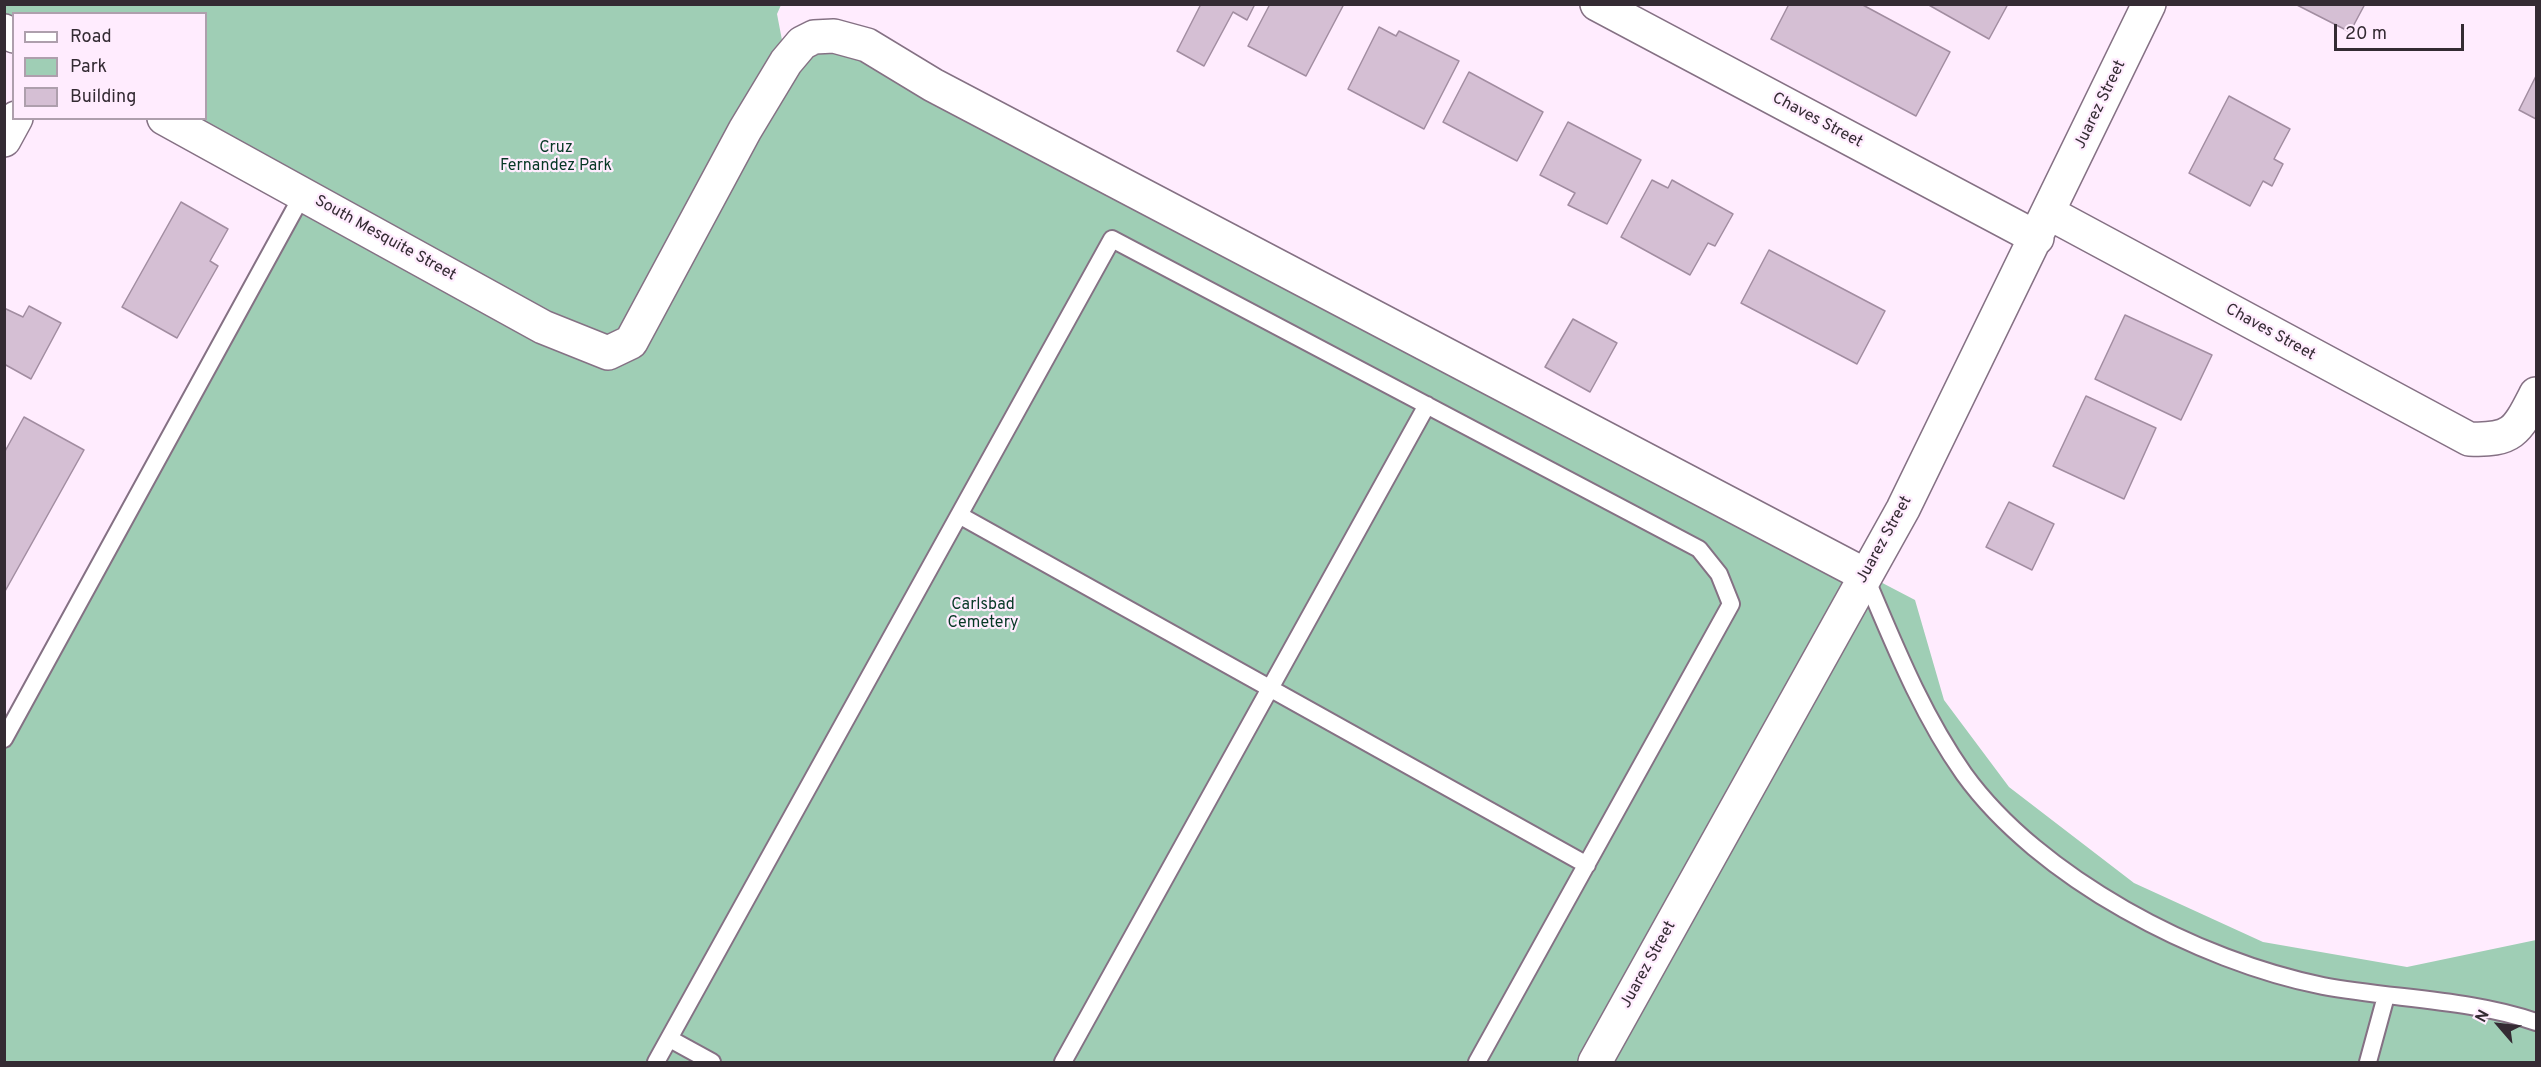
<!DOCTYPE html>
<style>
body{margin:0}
#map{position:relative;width:2541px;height:1067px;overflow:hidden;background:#ffecfe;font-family:Overpass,sans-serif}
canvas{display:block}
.frame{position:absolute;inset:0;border:6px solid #342b33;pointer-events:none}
.legend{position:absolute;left:12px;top:12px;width:195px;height:108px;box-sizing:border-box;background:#ffecfe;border:2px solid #ae9fad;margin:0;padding:8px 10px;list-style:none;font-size:18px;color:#342b33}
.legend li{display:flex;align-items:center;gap:12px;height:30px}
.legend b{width:30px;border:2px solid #ae9fad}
.north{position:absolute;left:2469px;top:995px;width:60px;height:60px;-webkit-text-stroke:4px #ffecfe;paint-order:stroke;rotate:298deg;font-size:16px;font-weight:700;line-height:24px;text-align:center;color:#342b33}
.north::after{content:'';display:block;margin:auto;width:21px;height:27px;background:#342b33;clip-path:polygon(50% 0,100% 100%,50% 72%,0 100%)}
.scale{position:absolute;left:2334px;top:24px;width:130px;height:27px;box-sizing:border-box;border:3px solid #342b33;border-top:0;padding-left:8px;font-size:18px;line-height:21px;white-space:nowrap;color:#342b33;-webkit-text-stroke:4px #ffecfe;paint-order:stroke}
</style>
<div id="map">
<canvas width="2541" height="1067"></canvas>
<div class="frame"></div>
<ul class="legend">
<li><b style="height:8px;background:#fff"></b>Road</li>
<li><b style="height:16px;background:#9fceb5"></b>Park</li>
<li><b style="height:16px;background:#d5bfd4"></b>Building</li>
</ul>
<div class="north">N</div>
<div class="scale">20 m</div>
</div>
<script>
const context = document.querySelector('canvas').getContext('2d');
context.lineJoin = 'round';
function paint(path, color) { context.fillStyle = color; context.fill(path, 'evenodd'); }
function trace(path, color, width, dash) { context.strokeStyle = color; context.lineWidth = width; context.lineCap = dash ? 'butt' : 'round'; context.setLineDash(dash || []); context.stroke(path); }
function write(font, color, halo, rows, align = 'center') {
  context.font = font + ' Overpass,sans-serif'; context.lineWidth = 4.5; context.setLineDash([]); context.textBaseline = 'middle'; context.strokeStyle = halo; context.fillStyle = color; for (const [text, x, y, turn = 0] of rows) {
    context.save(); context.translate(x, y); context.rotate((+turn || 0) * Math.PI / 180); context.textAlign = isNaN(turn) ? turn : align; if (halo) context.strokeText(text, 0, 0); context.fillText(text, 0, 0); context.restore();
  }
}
paint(new Path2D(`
 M5,4l776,1 -4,9 9,47 48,-25 1081,564 29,100 65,87 125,96 129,59 144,25 129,-27v122h-2531v-323l298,-545 -139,-75 42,-1v-104h-192l-1,22 -8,-5z`), '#9fceb5');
const building = new Path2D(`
 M1201,4h54l-8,16 -14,-8 -29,54 -27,-15z
 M1270,4h74l-38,72 -58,-30z
 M1789,4h72l89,48 -34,64 -145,-77z
 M1927,4h81l-19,35z
 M2295,4h70l-15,28z
 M1379,27l17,9 3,-5 60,30 -35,68 -76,-40z
 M1469,72l74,40 -26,49 -74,-39z
 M2536,76v43l-17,-9z
 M2229,96l61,33 -16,30 9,5 -11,22 -9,-5 -13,25 -61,-33z
 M1568,122l73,38 -34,64 -39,-19 7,-12 -35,-18z
 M1652,180l16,8 4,-8 61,34 -18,32 -7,-3 -18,32 -69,-38z
 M181,202l47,27 -18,32 8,5 -41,72 -55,-31z
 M1769,250l116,61 -28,53 -116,-61z
 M29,306l32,17 -30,56 -27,-15v-56l19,9z
 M2125,315l87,40 -31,65 -86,-41z
 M1573,319l44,24 -27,49 -45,-25z
 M2086,396l70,32 -32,71 -71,-33z
 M24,417l60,33 -80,143v-140z
 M2009,502l45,22 -22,46 -46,-23z`);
paint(building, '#d5bfd4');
trace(building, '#a28da1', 1.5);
const service = new Path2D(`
 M959,515l628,350
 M1865,576c29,68 56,137 99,198 75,104 234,187 359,212 70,13 147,13 213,36
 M4,739l299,-545
 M670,1039l42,23
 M656,1062l456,-823 587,310 20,25 12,30 -254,458
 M1063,1062l364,-657
 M2368,1062l18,-66`);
const minor = new Path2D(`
 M1597,4l440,234
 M4,31l10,5
 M164,118l379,209 65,26 23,-11 114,-212 41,-68 16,-19 12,-6 20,-1 33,9 66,40 932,490
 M4,140l12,-22
 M2049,213l420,226c44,2 48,-8 67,-45
 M1595,1062l308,-553 246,-505`);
trace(service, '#857184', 20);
trace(minor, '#857184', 36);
trace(service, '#fff', 16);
trace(minor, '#fff', 33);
write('16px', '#342b33', '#ffecfe', [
 ["Juarez Street",2101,105,-64],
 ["Chaves Street",1817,121,28],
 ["South Mesquite Street",385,239,29],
 ["Chaves Street",2270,333,29],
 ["Juarez Street",1885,540,-61],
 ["Juarez Street",1649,965,-61]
]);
write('16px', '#063825', '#ffecfe', [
 ["Cruz",556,149],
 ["Fernandez Park",556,167],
 ["Carlsbad",983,606],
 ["Cemetery",983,624]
]);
</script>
